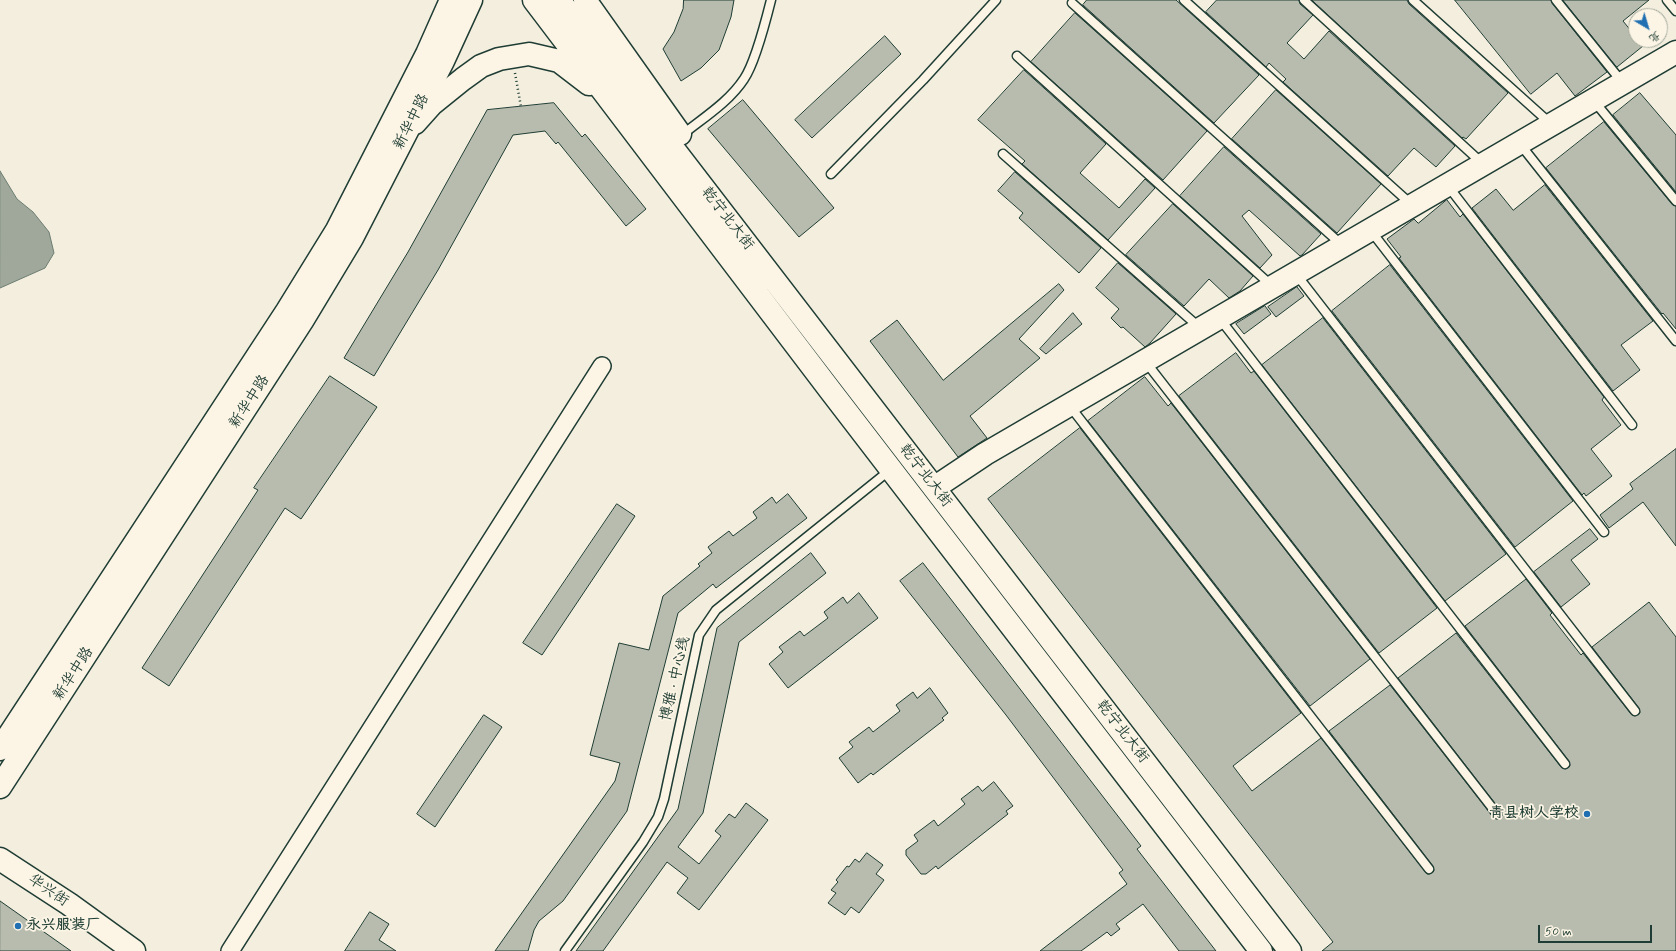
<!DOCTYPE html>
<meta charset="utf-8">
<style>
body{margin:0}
#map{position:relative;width:1676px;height:951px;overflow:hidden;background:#f3eede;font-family:Mynerve,"LXGW WenKai TC",sans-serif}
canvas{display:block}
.north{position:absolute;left:1628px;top:8px;width:40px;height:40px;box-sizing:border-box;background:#fcf5e5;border:1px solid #a4ab9e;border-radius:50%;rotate:142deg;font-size:11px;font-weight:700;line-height:16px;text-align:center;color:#1f3d34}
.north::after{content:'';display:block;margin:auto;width:14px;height:18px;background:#1f6fb2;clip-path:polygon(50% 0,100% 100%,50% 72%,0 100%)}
.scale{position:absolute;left:1538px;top:925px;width:114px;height:18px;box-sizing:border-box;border:2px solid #1f3d34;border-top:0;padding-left:5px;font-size:12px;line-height:14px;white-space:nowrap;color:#1f3d34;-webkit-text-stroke:3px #fcf5e5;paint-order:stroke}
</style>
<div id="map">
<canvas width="1676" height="951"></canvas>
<div class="north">北</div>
<div class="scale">50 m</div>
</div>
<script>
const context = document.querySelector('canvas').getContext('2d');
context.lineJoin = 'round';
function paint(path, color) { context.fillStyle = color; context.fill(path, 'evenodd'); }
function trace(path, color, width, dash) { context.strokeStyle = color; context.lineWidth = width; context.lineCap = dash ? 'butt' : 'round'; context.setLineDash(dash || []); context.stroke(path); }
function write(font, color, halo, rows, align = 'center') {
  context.font = font + ' Mynerve,"LXGW WenKai TC",sans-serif'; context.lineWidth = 3.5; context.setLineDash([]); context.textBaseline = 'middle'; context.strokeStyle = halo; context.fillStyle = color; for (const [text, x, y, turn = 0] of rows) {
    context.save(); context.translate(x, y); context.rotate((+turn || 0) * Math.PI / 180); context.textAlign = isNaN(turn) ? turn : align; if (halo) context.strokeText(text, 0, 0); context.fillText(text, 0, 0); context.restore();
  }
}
const water = new Path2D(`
 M0,171l17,28 16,13 16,20 5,21 -9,15 -45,20z`);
paint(water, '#a0a89b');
trace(water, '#6c7d72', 1);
const building = new Path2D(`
 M684,0h50l-3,17 -12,33 -18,18 -20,13 -18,-32 11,-17 9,-23z
 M1087,0h89l83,75 -45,48 -131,-118z
 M1217,0h82l1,4 13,11 -26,28 17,16 25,-28 126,115 -19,21 -22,-19 -26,28 -105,-94 3,-3 -17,-16 -3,4 -60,-55z
 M1312,0h95l2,4 99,89 -42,46 -3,-2 -1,1z
 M1455,0h96l1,3 55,69 -32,24 -18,-23 -26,21z
 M1563,0h86l-26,21 13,16v3h3l4,6 -26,21z
 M1075,13l132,118 -44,49 -132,-118z
 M885,36l16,18 -89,84 -17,-18z
 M1024,70l82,74 -26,29 39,35 26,-29 10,9 -47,52 -86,-76 3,-3 -47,-41z
 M1276,90l105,94 -44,49 -105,-94z
 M1640,93l36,42v57l-63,-77z
 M743,100l91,108 -35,29 -91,-108z
 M554,103l28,34 3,-3 61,75 -20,17 -68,-84 -2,2 -11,-13 -32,4 -75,135 -64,106 -30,-18 64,-106 79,-142z
 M1604,122l68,82 4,2v123l-13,-16 -1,1 -116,-146z
 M1224,147l97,87 -19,21 -2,1 -51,-46 -7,6 30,39 -12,13 -80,-72z
 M1015,172l86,76 -22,25 -60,-55 4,-5 -25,-22z
 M1545,185l108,136 -32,24 19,25 -27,21 -141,-183 24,-19 17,21z
 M1447,200l13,17 3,-3 141,183 -2,3 19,25 -30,24 21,27 -26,20 -2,-3 -2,2 -183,-237 2,-1 -14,-18 27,-20 4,4z
 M1173,204l80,72 -13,15 -11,7 -20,-19 -25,27 -58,-51z
 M1118,263l58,51 -26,29 -5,4 -22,-20 -2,1 -10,-10 8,-9 -23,-21z
 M1390,265l183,236 -58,46 -183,-236z
 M1059,284l5,6 -45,49 21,19 -70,58 17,22 -29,19 -88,-116 27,-21 46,60z
 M1297,287l7,9 -28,21 -8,-10z
 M1265,306l6,8 -27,20 -8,-10z
 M1073,313l9,11 -36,30 -6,-5z
 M1323,318l183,236 -61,47 -183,-236z
 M1236,353l15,20 3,-2 183,237 -58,45 -200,-257z
 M330,376l47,31 -76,112 -16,-11 -116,178 -27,-18 116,-178 -4,-2z
 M1145,377l23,29 3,-3 199,256 -60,47 -222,-285z
 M1080,428l221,285 -68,53 19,25 69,-53 106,136h3l4,-3 -1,-5 -104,-135 61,-46 103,132 5,2 4,-3 -1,-5 -103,-133 58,-45 105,134 5,2 4,-3 -1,-5 -104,-135 61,-47 26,34 -2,2 31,40 2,-2 48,61 4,2 5,-3 -1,-5 -47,-61 57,-45 27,35v314h-354l11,-9 -345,-443z
 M1676,449v97l-33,-44 -34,26 -9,-13 33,-26 -3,-5z
 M788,494l19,24 -91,70 -3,-4 -35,29 -51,198 -64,90 -24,20 -5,9 -6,21h-33l120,-170 5,-18 -30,-8 29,-112 30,7 14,-54 37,-30 -2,-2 14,-11 -4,-6 21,-16 4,5 24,-18 -4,-6 19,-15 4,6z
 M617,504l18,12 -93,139 -19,-12z
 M1590,529l8,10 -27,21 19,24 -29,23 -27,-35z
 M811,553l15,20 -87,69 -36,171 -25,34 21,17 22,-28 -6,-5 14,-17 6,4 11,-15 22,17 -69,90 -22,-17 11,-15 -21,-16 -64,89h-27l102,-142 39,-181z
 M923,563l218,283 -4,3 79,102h-37l-36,-47 -27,20 4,5 -9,7 -4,-4 -26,19h-41l87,-67 -8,-11 4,-3 -117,-155 -106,-134z
 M859,593l19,25 -90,70 -19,-24 14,-12 -4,-5 21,-16 4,5 24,-18 -4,-6 19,-15 4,6z
 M930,688l18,25 -6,5 2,2 -71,55 -2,-2 -13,10 -19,-25 14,-11 -4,-5 20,-15 4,5 27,-21 -4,-6 17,-13 4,6z
 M484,715l18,12 -67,100 -18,-13z
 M994,782l19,24 -7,5 2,3 -70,55 -2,-3 -10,8h-5l-15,-19v-5l12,-9 -4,-6 20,-15 4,6 27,-22 -4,-5 17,-13 4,5z
 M867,853l16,12 -7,9 8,6 -25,33 -8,-6 -6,8 -17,-12 8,-10 -5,-3 7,-8 -2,-2 11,-14 2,1 6,-8 4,3z
 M0,901l71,50h-71z
 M370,912l19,12 -10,16 17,11h-51z`);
paint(building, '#b8bcae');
trace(building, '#1f3d34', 1);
const lane = new Path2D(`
 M1184,0l228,205
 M1304,0l179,164
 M1413,0l138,124
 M1556,0l66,82
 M1667,0l9,11
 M1072,3l270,242
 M1017,56l255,230
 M1594,101l82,100
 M682,135c21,-17 47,-33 62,-56 11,-16 22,-59 27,-79
 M1520,144l156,197
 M1003,154l197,174
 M831,174l92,-94 73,-80
 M1448,186l184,239
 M1371,231l233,301
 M1296,274l339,437
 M1220,319l345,445
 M1145,361l352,453
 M1069,405l360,464
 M565,951l78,-109 15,-25 6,-18 35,-164 17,-25 174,-140`);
const street = new Path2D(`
 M230,951l372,-585`);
const secondary = new Path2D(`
 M534,0l296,390 431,561
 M559,0l731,951
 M585,0l95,134
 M415,123l17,-19 31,-25 18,-13 18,-7 30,-5 30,7 30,23
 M934,488l51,-34 691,-402
 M0,859l69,45 65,47`);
const primary = new Path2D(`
 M0,749l287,-438 50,-81 90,-176 24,-54
 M0,787l302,-466 50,-83 91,-177 28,-61`);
trace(lane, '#1f3d34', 11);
trace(street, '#1f3d34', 20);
trace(secondary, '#1f3d34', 25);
trace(primary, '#1f3d34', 25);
trace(new Path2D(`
 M515,73l6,34`), '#1f3d34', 2.5, [1, 3]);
trace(lane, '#fcf5e5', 8);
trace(street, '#fcf5e5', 17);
trace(secondary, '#fcf5e5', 22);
trace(primary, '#fcf5e5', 22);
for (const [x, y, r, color] of [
 [1587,814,4,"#1f6fb2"],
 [18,926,4,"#1f6fb2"]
]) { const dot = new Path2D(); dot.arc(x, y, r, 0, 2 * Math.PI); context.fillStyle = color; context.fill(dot); trace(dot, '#fcf5e5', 1.5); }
write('15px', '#1f3d34', '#fcf5e5', [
 ["新华中路",412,122,-63],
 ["乾宁北大街",727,219,52],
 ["新华中路",250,402,-57],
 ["乾宁北大街",925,476,52],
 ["新华中路",74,674,-57],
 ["博雅 · 中心线",676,679,-77],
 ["乾宁北大街",1122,732,52],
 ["华兴街",48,891,34]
]);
write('bold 15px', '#1f3d34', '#fcf5e5', [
 ["青县树人学校",1579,814],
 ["永兴服装厂",26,926,"left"]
], 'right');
</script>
